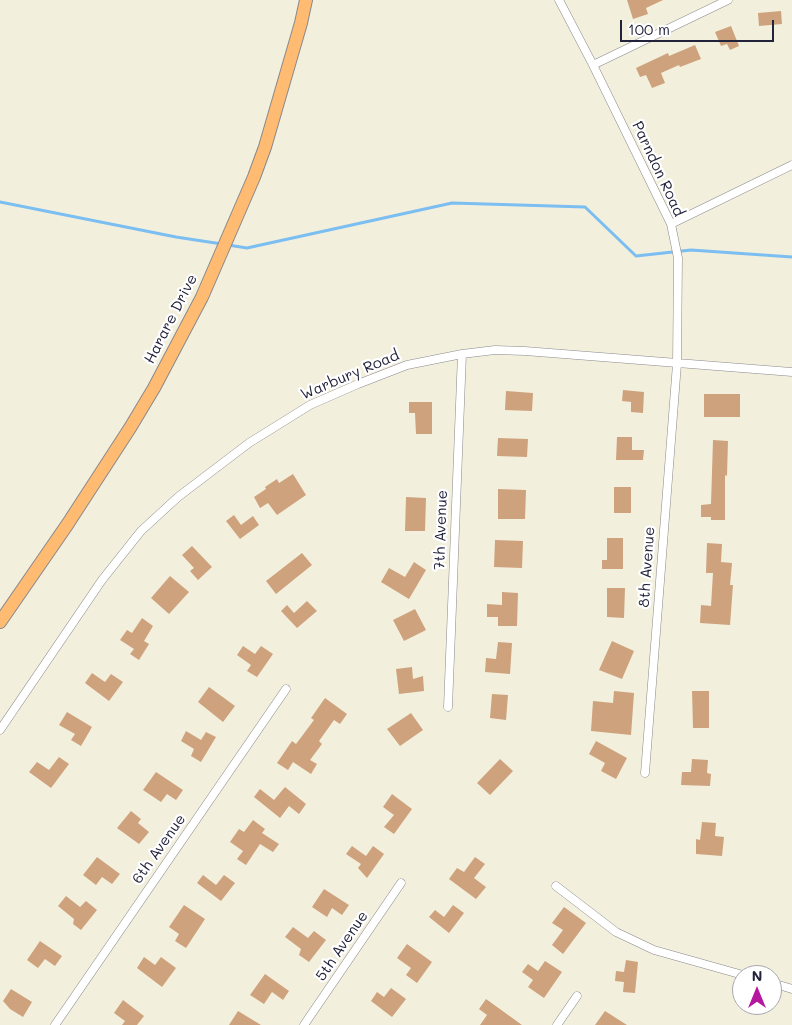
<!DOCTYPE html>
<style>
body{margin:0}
#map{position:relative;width:792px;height:1025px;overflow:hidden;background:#f3efdd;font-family:Mali,sans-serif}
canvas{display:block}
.north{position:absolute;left:732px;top:965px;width:50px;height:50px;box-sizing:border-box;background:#fff;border:1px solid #a7a7b1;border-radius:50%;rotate:0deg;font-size:14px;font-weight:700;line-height:20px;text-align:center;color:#22223b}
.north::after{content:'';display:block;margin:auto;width:18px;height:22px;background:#b5179e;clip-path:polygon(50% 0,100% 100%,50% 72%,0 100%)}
.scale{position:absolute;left:620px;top:20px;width:154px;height:22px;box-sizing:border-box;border:2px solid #22223b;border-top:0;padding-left:6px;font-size:15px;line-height:18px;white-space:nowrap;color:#22223b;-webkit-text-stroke:4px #fff;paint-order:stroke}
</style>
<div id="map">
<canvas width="792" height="1025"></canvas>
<div class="north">N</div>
<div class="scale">100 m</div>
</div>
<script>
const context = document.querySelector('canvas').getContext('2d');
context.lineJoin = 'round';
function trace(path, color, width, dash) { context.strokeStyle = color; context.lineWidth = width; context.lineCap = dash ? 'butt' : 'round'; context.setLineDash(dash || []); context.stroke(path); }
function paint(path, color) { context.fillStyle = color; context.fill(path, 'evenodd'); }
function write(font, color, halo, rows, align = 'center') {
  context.font = font + ' Mali,sans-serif'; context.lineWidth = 4.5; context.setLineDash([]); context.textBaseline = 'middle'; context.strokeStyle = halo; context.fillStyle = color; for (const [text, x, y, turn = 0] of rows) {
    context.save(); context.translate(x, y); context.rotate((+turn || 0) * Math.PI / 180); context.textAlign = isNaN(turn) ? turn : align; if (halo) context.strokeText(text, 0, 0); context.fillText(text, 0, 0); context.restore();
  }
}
trace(new Path2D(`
 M0,202l176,35 46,7
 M228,245l19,3 205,-45 133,4 51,49 55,-6 101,7`), '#7bbef1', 3);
paint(new Path2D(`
 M627,0h36l-17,8 2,6 -15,5z
 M781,11l1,13 -23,2 -1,-13z
 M731,26l8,20 -9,4 -3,-6 -6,2 -6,-14z
 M695,45l6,14 -21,8 -1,-2 -18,8 4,10 -13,5 -6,-13 -6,2 -4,-9 32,-15 1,3z
 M623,390l21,2 -1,21 -12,-1v-10l-9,-1z
 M506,391l27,2 -1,18 -27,-1z
 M704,394h36v23h-36z
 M409,402h23v32h-16l-1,-21h-6z
 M617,437h15v13h12l-1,10h-27z
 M498,438l30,1 -1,18 -30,-1z
 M713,440l15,1 -1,35 -2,-1v45h-14v-3h-10v-12l10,-1z
 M293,474l13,21 -29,20 -9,-12 -8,5 -6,-11 12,-8 -1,-2 12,-8 2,4z
 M614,487h17v26h-17z
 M498,489l28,1 -1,29h-27z
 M406,497l20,1 -1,33h-20z
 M234,515l7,10 12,-9 6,9 -19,14 -14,-18z
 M607,538h16v31h-21v-9h5z
 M495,540l28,1 -1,27 -28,-1z
 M707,543l15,1 -1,18 11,1 -2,22h3l-3,40 -30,-2 1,-18 10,1 2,-33h-7z
 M192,546l20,21 -14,13 -8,-9 4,-3 -12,-13z
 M302,553l10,12 -36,29 -10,-13z
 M414,562l12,8 -17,29 -28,-17 8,-14 16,9z
 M170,576l19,16 -20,22 -18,-16z
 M607,588h18l-1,30 -17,-1z
 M502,592l16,1 -1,33h-19v-9h-11v-13l15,1z
 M307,601l10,10 -20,17 -16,-17 6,-6 7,8z
 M415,609l11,21 -22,11 -11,-21z
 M142,618l11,8 -9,15 5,3 -10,16 -9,-6 4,-5 -14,-9 7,-10 5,3z
 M612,641l22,10 -12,28 -23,-9z
 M498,642l14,1 -2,31 -25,-2 1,-14 10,1z
 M243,646l12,8 6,-8 12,8 -16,23 -10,-6 4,-6 -14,-10z
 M412,667l1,12 10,-3 1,15 -25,3 -3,-25z
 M92,673l13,9 6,-8 12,8 -14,19 -24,-18z
 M209,687l26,19 -12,16 -25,-20z
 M614,691l20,2 -3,42 -40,-4 2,-30 20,2z
 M692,691h17v37h-16z
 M492,694l16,1 -2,25 -16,-2z
 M325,698l22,16 -7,10 -6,-4 -15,21 3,3 -12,16 7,4 -6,10 -18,-12 -5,8 -11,-7 15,-22 4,3 18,-24 -3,-2z
 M67,712l25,15 -11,19 -10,-6 4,-6 -16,-9z
 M411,713l12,17 -23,16 -13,-17z
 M186,731l15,9 5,-8 10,5 -15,25 -10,-6 3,-7 -13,-8z
 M596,741l31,17 -11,21 -15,-8 4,-8 -16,-9z
 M59,757l10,7 -18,24 -22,-16 8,-10 12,8z
 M500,759l13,12 -23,24 -13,-12z
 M692,759l16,1 -1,13 4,1 -1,12 -29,-1 1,-13h9z
 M156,772l27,18 -7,10 -9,-6 -6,8 -18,-12z
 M285,787l21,17 -7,10 -10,-8 -9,12 -26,-21 6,-8 14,11z
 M392,794l20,15 -18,25 -10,-7 10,-12 -11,-8z
 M131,811l10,8 -3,4 11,9 -10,12 -22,-16z
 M253,820l12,9 -3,4 17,11 -6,8 -13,-8 -14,21 -9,-6 6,-8 -13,-9 9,-13 5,3z
 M702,822l14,1 -1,13 9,1 -2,19 -26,-2v-15l4,1z
 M352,846l14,10 7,-10 11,8 -17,24 -9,-10 3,-4 -15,-10z
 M97,857l23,17 -8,10 -10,-7 -6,8 -13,-10z
 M475,857l10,7 -11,14 12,9 -10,12 -27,-20 8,-11 7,4z
 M203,875l13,10 8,-10 11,8 -14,18 -24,-18z
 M324,889l25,16 -7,10 -10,-7 -5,9 -15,-10z
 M66,896l14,11 6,-6 11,9 -16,20 -8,-6 1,-5 -16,-13z
 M184,905l21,14 -19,29 -11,-7 4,-7 -10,-7z
 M453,905l11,8 -15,20 -20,-16 6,-7 9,7z
 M564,907l22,16 -23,31 -11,-9 11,-15 -11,-7z
 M293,927l15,11 6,-7 12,9 -17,22 -10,-7 2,-6 -16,-12z
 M40,941l22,15 -7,10 -10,-7 -7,9 -11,-8z
 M407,944l25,18 -15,21 -11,-8 5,-7 -14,-10z
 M144,957l11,8 6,-8 15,11 -14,19 -25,-19z
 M626,960l12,2 -3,31 -12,-1 1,-10 -9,-1 1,-10 8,1z
 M545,961l17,11 -18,26 -16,-11 5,-7 -11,-8 6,-8 10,7z
 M265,974l24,17 -6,9 -11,-8 -8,12 -14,-9z
 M391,988l15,11 -14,18 -21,-16 6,-9 7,5z
 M11,989l21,13 -9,15 -13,-8 -7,-8z
 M486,999l36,26h-42l7,-10 -8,-6z
 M123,1000l21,16 -7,9h-15l3,-4 -11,-8z
 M238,1011l23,14h-32z
 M605,1011l22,14h-32z`), '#cea27d');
const minor = new Path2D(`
 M559,0l34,65 78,159 7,34 -1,106 -32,409
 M593,65l135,-65
 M671,224l121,-59
 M448,707l14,-353
 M0,730l102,-150 39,-49 37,-34 71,-54 61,-38 48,-21 49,-19 55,-11 33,-4 30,1 267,21
 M556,886l60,46 38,18 89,25
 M772,983l20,6
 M55,1025l231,-336
 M304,1025l97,-142
 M557,1025l20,-29`);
const primary = new Path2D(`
 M0,622l67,-97 63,-97 24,-40 48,-91 52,-120 11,-30 36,-124 5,-23`);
trace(minor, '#8a888c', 9);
trace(primary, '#8a888c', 14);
trace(minor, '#fff', 8);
trace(primary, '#ffbb71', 12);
write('15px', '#22223b', '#fff', [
 ["Parndon Road",658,169,65],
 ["Harare Drive",171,319,-63],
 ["Warbury Road",350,375,-23],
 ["7th Avenue",441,530,-88],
 ["8th Avenue",647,567,-86],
 ["6th Avenue",159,849,-55],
 ["5th Avenue",342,946,-56]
]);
</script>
